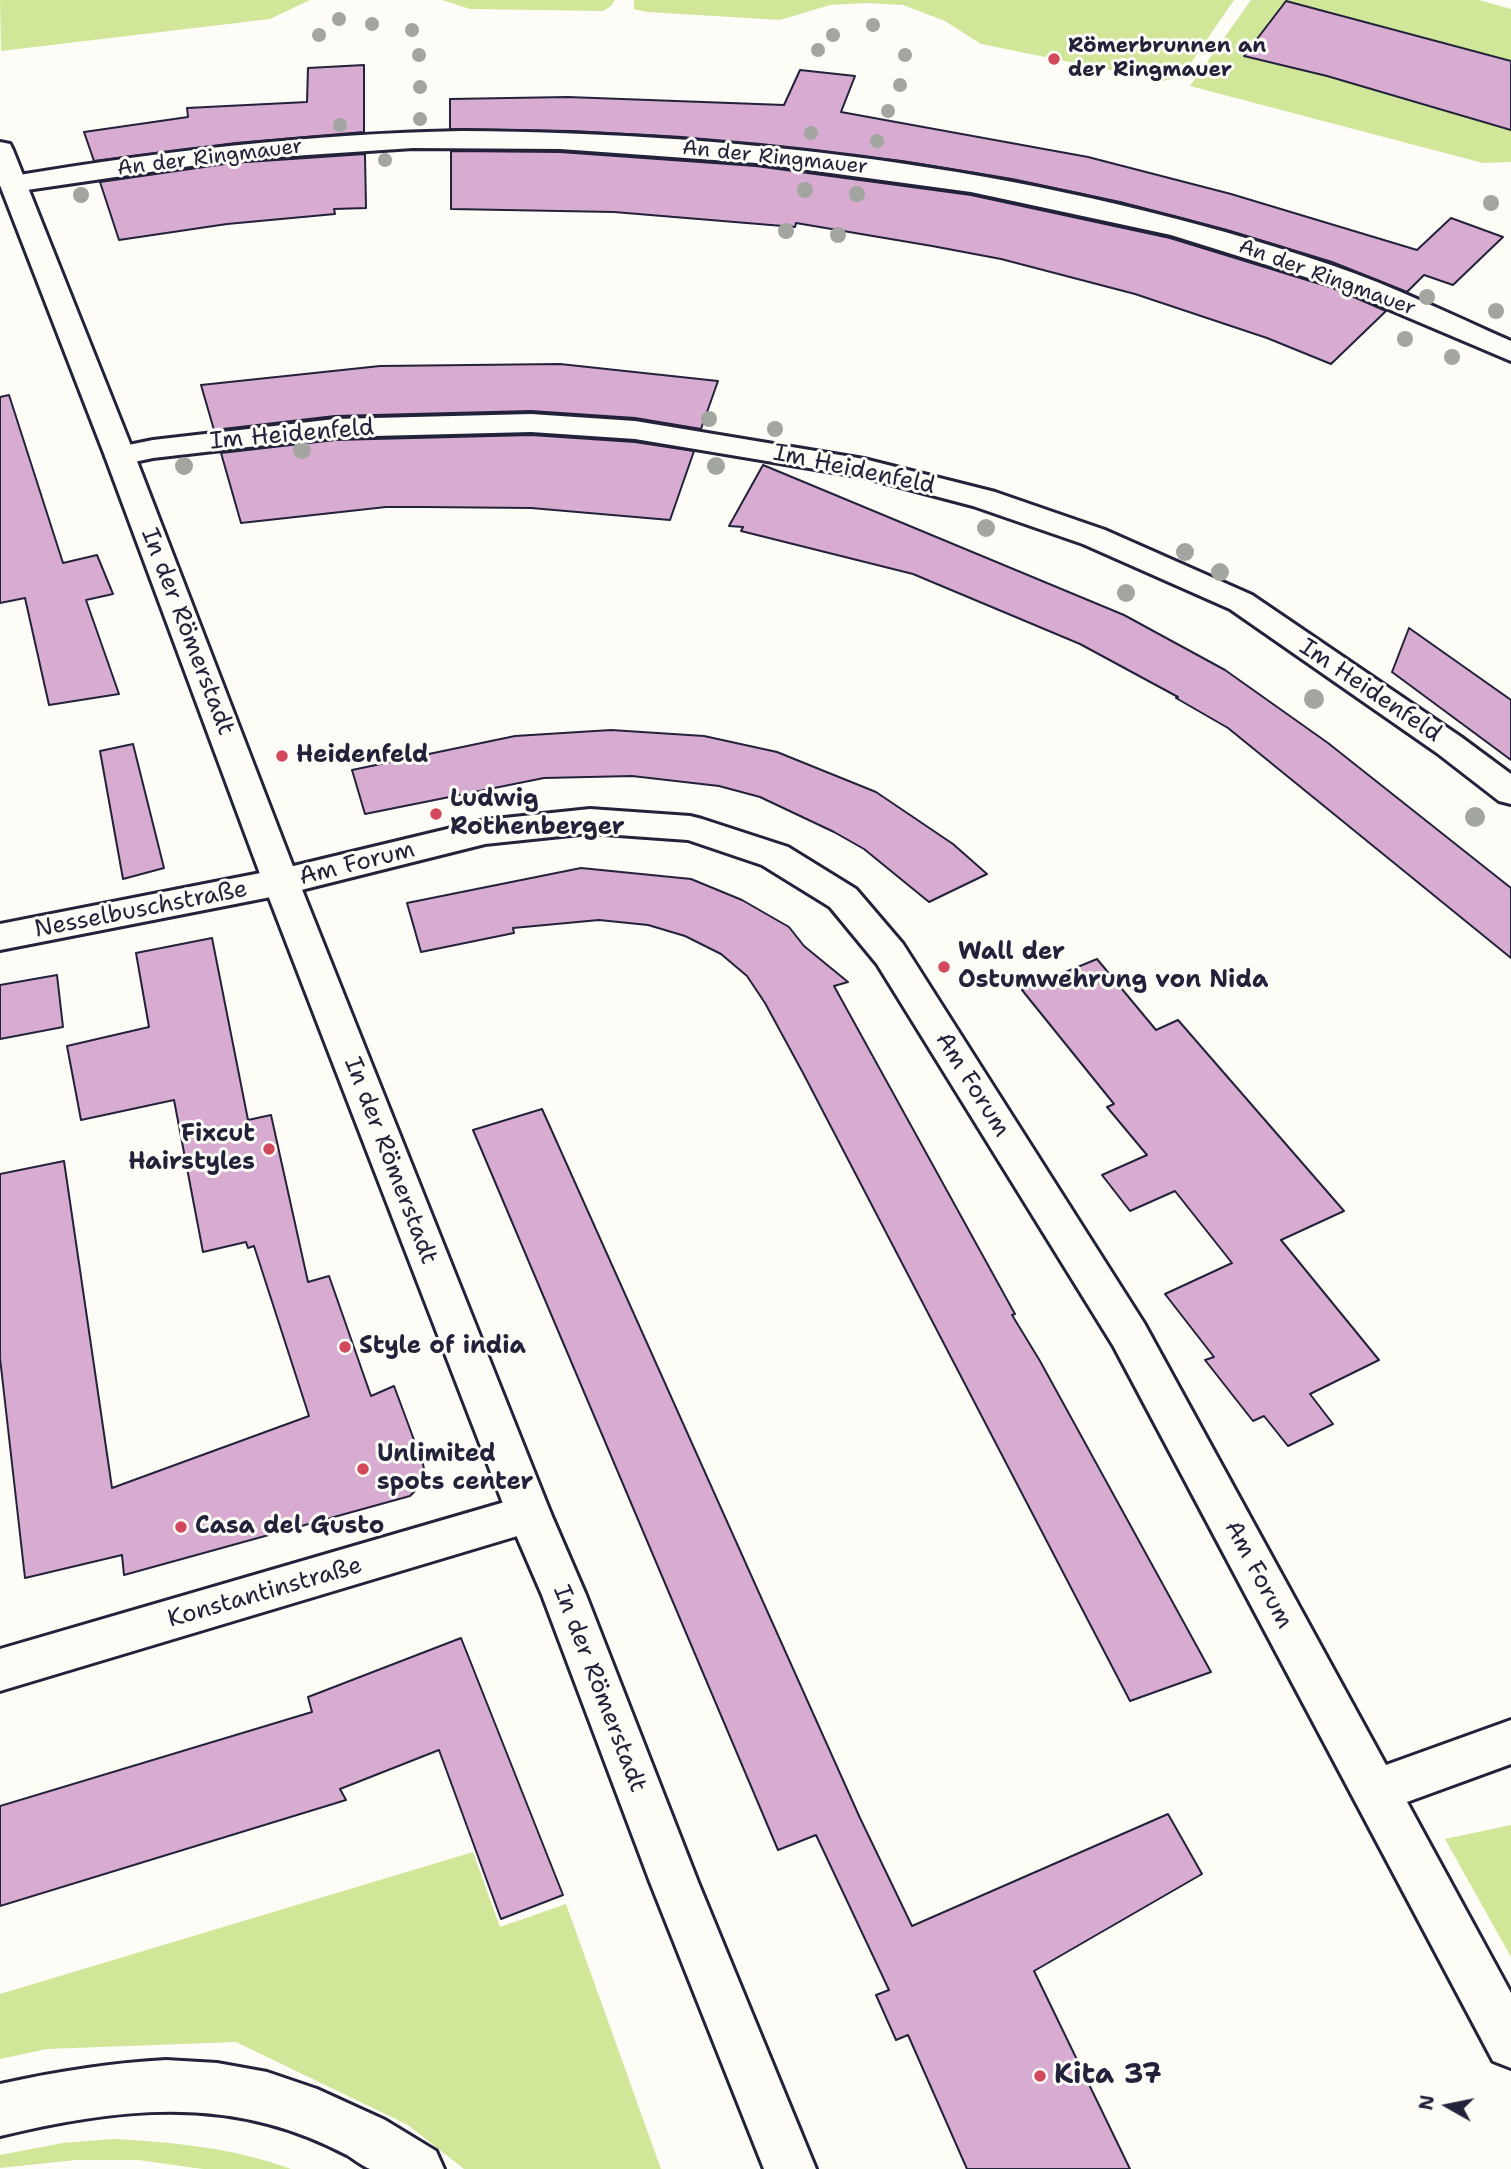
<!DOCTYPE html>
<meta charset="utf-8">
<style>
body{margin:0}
#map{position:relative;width:1511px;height:2169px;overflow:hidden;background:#fdfcf7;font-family:"Shantell Sans",sans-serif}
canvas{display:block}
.north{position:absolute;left:1413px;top:2071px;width:70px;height:70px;-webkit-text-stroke:5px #fdfcf7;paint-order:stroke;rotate:279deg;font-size:19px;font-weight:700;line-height:28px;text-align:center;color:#22223b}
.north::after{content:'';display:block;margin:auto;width:24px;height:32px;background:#22223b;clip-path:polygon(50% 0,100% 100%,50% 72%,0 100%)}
</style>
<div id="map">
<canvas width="1511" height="2169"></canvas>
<div class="north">N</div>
</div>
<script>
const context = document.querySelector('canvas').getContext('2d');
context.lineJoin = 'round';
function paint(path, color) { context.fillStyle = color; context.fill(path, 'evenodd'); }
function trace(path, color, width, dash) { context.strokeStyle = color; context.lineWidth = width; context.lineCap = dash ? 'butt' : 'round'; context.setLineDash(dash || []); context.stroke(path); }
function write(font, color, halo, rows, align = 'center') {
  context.font = font + ' "Shantell Sans",sans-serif'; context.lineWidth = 6; context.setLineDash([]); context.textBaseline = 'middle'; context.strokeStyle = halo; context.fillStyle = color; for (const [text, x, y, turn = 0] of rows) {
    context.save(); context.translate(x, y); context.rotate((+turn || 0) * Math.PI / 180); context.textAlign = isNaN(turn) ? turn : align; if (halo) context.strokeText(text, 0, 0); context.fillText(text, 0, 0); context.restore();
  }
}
paint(new Path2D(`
 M0,0h310l-40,19 -269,32z
 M442,0h173l-4,6 -8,5 -133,-2z
 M634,0h600l-52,76 -19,5 -182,-37 -36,-23 -42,-16 -36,-2 -37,2 -50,15 -133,-8 -13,-3z
 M1251,0h228l32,9v153l-28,1 -293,-77z
 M1511,1825v132l-66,-118z
 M473,1852l27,75 66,-23 95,265h-197l-56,-44 -172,-83 -189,7 -47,10v-65z
 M112,2139c60,3 123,9 179,30h-88l-65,-9h-62l-76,8v-13l63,-12z`), '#d2e69a');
const building = new Path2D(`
 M1286,1l225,60v69l-184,-54 -83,-20z
 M364,65v67l-128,11 -142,18 -10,-29 104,-15 -1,-9 120,-6 1,-34z
 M800,70l55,6 -14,36 247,45 143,37 186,56 34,-32 52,19 -50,48 -29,-10 -17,17 -75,-30 -105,-32 -107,-28 -108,-23 -110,-18 -220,-24 -110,-6 -122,-2v-30l118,-2 216,8z
 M451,151l109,1 196,14 215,29 199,43 163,50 53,23 -55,53 -64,-26 -132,-44 -134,-35 -69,-13 -136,-23 -1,4 -181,-15 -163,-3z
 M365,154l1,54 -32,1 1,5 -108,10 -108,16 -19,-58 132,-19z
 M560,364l158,17 -17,48 -66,-11 -104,-7 -196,5 -121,14 -13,-45 179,-19z
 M9,395l54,168 34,-8 16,39 -27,6 33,94 -70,11 -24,-107 -25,5v-206z
 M531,435l104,7 59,9 -24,69 -139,-12 -108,-1h-37l-145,16 -20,-70 114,-13z
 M763,465l361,150 101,55 103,73 183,145v70l-283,-230 -52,-30 2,-1 -98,-53 -167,-70 -172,-43 2,-4 -14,-1z
 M1409,628l102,72v60l-119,-88z
 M611,730l93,6 73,16 99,40 77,52 34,30 -58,28 -65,-53 -30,-17 -74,-35 -41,-11 -87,-10 -88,2 -179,36 -13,-44 163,-34z
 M133,744l31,124 -41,11 -23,-128z
 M581,868l110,11 51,21 47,27 15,19 44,36 -14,4 181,328 -3,1 28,46 171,311 -81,29 -327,-628 -38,-70 -18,-27 -26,-22 -36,-18 -37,-11 -49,-5 -86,8 1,5 -93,19 -14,-49z
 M212,938l36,182 23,-5 37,167 21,-6 42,120 23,-10 29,78 2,11 -5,11 -10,10 -286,79 -2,-20 -97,23 -25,-220v-184l64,-13 48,327 197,-72 -55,-170 -6,2 -2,-6 -43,10 -29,-152 -93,20 -14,-74 82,-19 -13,-74z
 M1097,959l59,71 22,-10 166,191 -63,29 98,120 -69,34 23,30 -45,22 -24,-30 -11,5 -48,-61 9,-3 -49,-63 67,-31 -57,-72 -45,20 -28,-36 45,-20 -40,-48 7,-3 -92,-114z
 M57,975l6,52 -63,12v-54z
 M542,1109l318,709 52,108 256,-112 34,60 -168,97 96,198h-163l-59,-134 -12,5 -20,-45 13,-5 -73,-155 -38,15 -305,-720z
 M461,1638l102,257 -62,24 -62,-169 -99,39 6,11 -346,106v-100l312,-94 -4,-15z`);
paint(building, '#d8acd0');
trace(building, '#22223b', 2);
const minor = new Path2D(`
 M462,131c292,2 592,40 869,134 62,21 121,50 180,76v20l-177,-75 -163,-51 -200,-43 -215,-29 -196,-14 -147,-1 -181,12 -219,32 -10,-2 -3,-5 3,-7 10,-2c149,-25 298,-42 449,-45z
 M531,414l104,7 229,38 131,33 110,38 147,65 209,142 50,37v30l-12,-3 -62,-48 -207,-144 -147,-65 -110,-38 -110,-29 -228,-38 -104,-7 -196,5 -182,21 -33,7 -11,-2 -4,-7 4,-7 44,-9 182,-21z
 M590,809l100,7 12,3 86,28 68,42 47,55 241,379 242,442 125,-45v44l-104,38 104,191v75l-18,-7 -379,-714 -237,-383 -47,-57 -68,-42 -74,-25 -98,-7 -105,11 -204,51 -281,55v-26l281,-55 204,-49z
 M529,1495l15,5 7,14 -7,14 -544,163v-42z`);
const tertiary = new Path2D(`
 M0,142l10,2 3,6 122,306 164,426 252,632 35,81 112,287 118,287h-52l-114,-287 -108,-287 -35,-81 -244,-632 -158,-426 -105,-271z`);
const trunk = new Path2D(`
 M166,2060l51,3 50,9 50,17 68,31 51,31 8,18c-17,0 -60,0 -74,0 -8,-3 -16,-10 -23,-14 -25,-13 -52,-24 -79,-31 -89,-24 -180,-9 -268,12v-52c55,-12 109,-21 166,-24z`);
trace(minor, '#22223b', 6);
trace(tertiary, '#22223b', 6);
trace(trunk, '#22223b', 6);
paint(minor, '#fdfcf7');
paint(tertiary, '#fdfcf7');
paint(trunk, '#fdfcf7');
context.fillStyle = '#a2a5a0';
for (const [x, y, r] of [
 [339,19,7],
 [372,24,7],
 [873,25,7],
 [412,30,7],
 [319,35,7],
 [833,35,7],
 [818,50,7],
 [419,55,7],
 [905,55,7],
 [900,85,7],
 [420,87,7],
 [888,111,7],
 [420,119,7],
 [340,125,7],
 [811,133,7],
 [877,141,7],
 [385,160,7],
 [805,190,8],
 [857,194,8],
 [81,195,8],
 [1491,203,8],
 [786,231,8],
 [838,235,8],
 [1427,297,8],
 [1496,311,8],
 [1405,339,8],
 [1452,357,8],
 [709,419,8],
 [775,429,8],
 [302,450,9],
 [184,466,9],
 [716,466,9],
 [986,528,9],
 [1185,552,9],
 [1220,572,9],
 [1126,593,9],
 [1314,699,10],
 [1475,817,10]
]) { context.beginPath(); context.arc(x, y, r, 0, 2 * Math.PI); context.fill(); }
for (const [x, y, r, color] of [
 [1054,59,7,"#d1495b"],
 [282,756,7,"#d1495b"],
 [436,814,7,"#d1495b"],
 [944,967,7,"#d1495b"],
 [269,1149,7,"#d1495b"],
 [345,1347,7,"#d1495b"],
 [363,1469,7,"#d1495b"],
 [181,1527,7,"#d1495b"],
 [1040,2076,7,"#d1495b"]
]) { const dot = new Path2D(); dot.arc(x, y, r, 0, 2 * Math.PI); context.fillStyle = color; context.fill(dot); trace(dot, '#fdfcf7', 2.5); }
write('bold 21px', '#22223b', '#fdfcf7', [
 ["Römerbrunnen an",1068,47],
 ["der Ringmauer",1068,71]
], 'left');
write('21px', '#22223b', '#fdfcf7', [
 ["An der Ringmauer",210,158,-7],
 ["An der Ringmauer",775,158,6],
 ["An der Ringmauer",1327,278,20]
]);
write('24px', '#22223b', '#fdfcf7', [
 ["Im Heidenfeld",292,435,-5],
 ["Im Heidenfeld",854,470,12],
 ["In der Römerstadt",187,632,69],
 ["Im Heidenfeld",1370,691,34],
 ["Am Forum",357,864,-14],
 ["Nesselbuschstraße",141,910,-11],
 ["Am Forum",972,1085,58],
 ["In der Römerstadt",390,1161,69],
 ["Am Forum",1258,1575,62],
 ["Konstantinstraße",265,1593,-16],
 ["In der Römerstadt",599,1689,69]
]);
write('bold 24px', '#22223b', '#fdfcf7', [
 ["Heidenfeld",296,756],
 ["Ludwig",450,800],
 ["Rothenberger",450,828],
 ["Wall der",958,953],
 ["Ostumwehrung von Nida",958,981],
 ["Fixcut",255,1135,"right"],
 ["Hairstyles",255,1163,"right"],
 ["Style of india",359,1347],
 ["Unlimited",377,1455],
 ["spots center",377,1483],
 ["Casa del Gusto",195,1527]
], 'left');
write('bold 28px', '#22223b', '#fdfcf7', [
 ["Kita 37",1054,2076]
], 'left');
</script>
